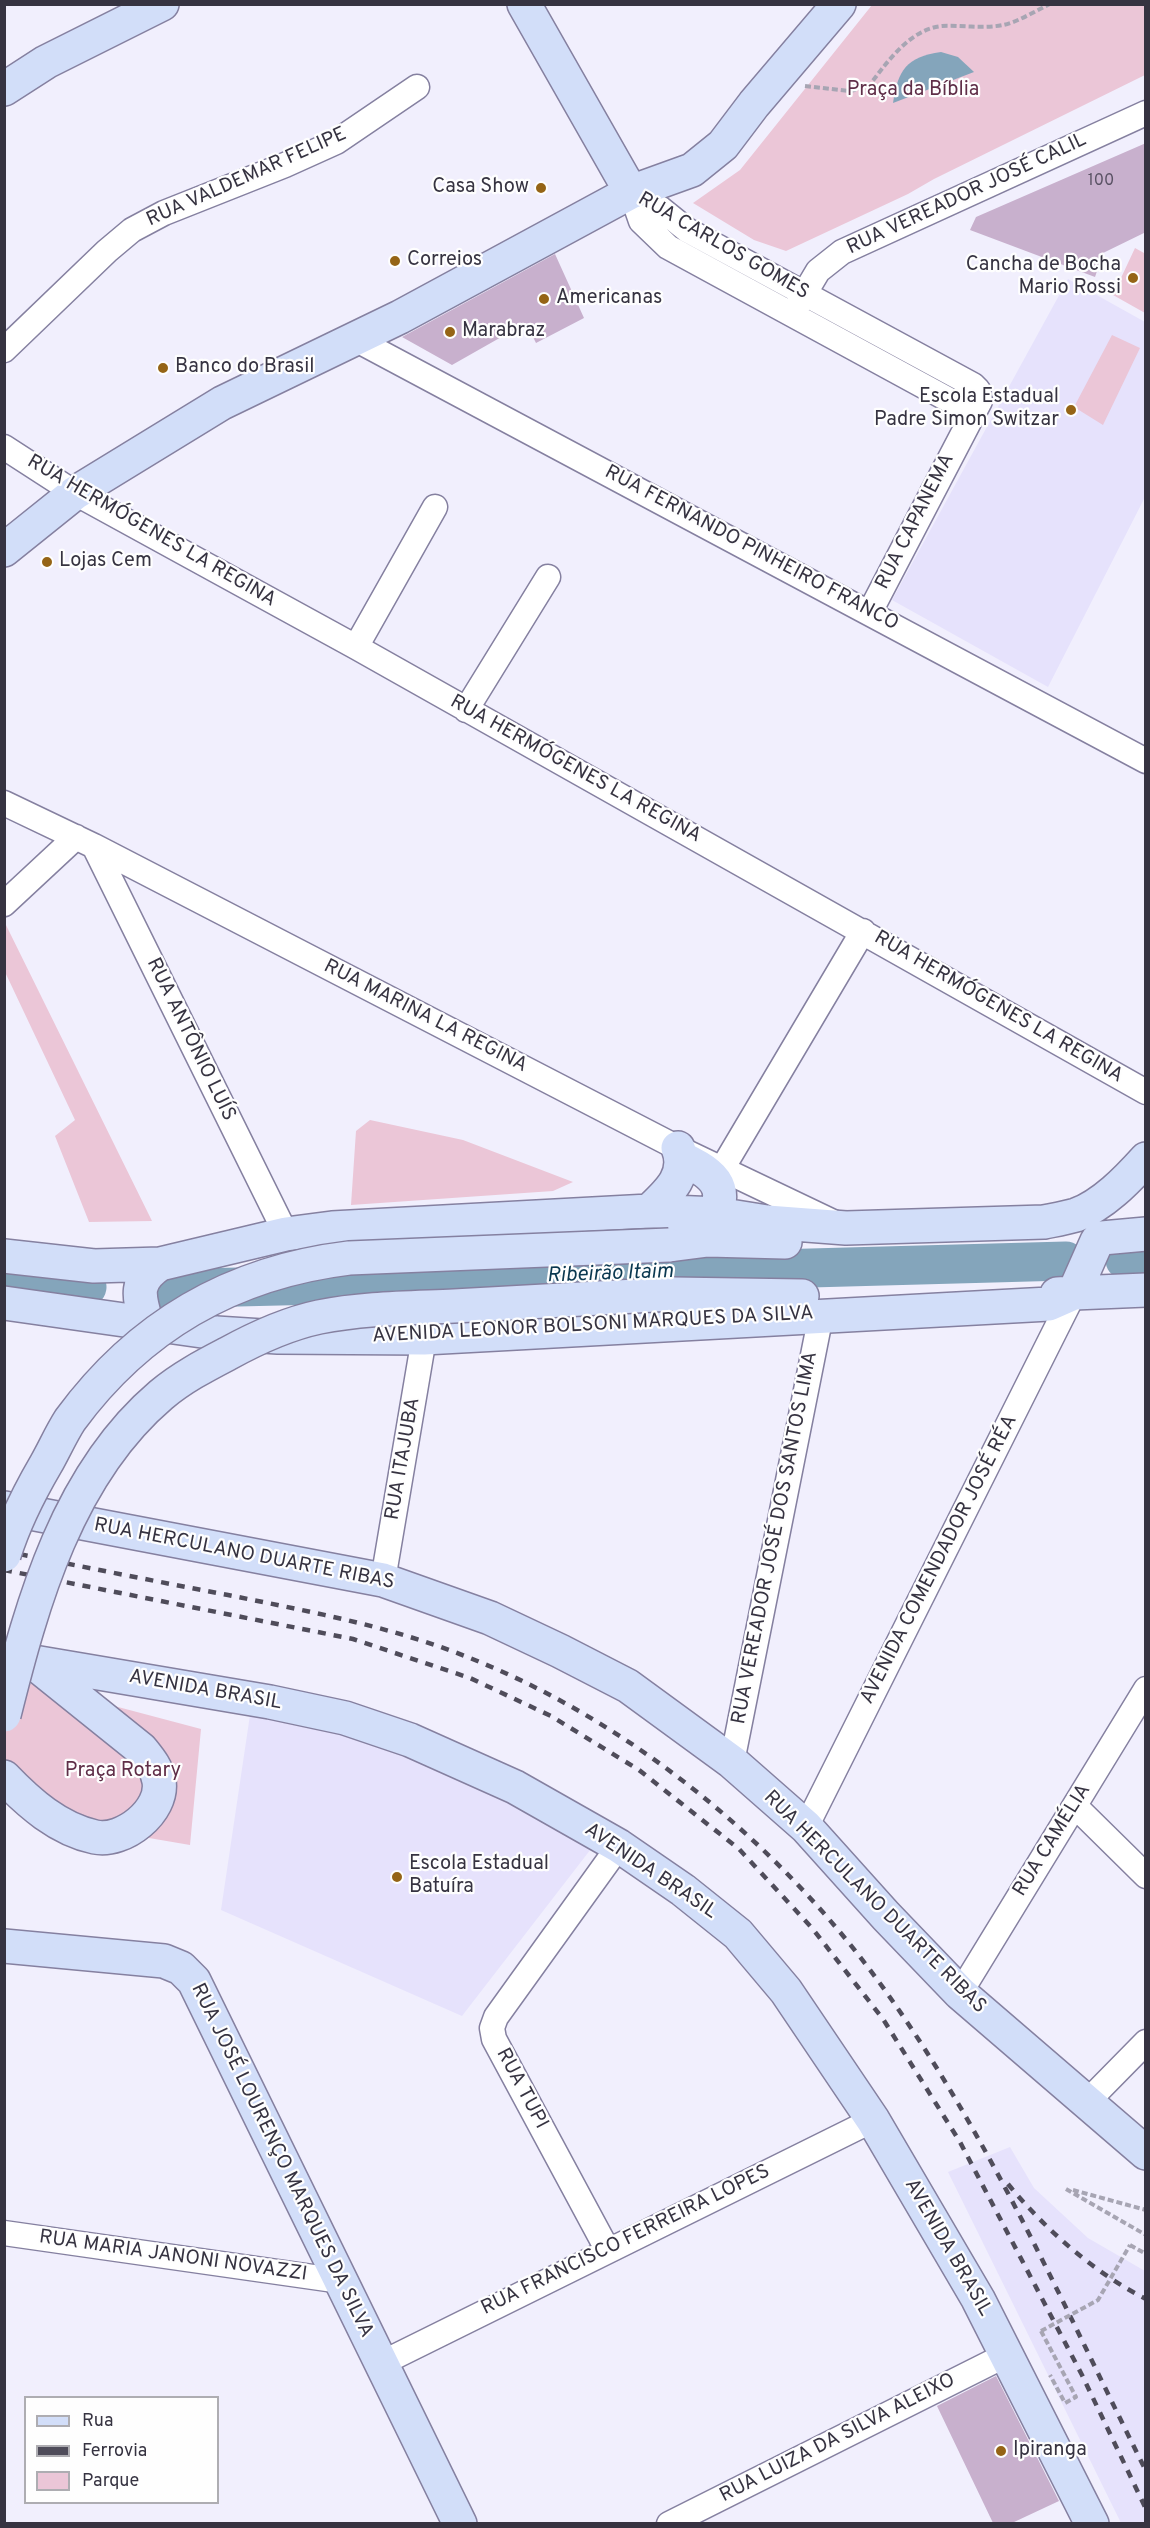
<!DOCTYPE html>
<meta charset="utf-8">
<style>
body{margin:0}
#map{position:relative;width:1150px;height:2528px;overflow:hidden;background:#f1effd;font-family:Overpass,sans-serif}
canvas{display:block}
.frame{position:absolute;inset:0;border:6px solid #363341;pointer-events:none}
.legend{position:absolute;left:24px;top:2396px;width:195px;height:108px;box-sizing:border-box;background:#fefefe;border:2px solid #aeadb2;margin:0;padding:8px 10px;list-style:none;font-size:18px;color:#363341}
.legend li{display:flex;align-items:center;gap:12px;height:30px}
.legend b{width:30px;border:2px solid #aeadb2}
</style>
<div id="map">
<canvas width="1150" height="2528"></canvas>
<div class="frame"></div>
<ul class="legend">
<li><b style="height:8px;background:#d2def9"></b>Rua</li>
<li><b style="height:8px;background:#4f4c5a"></b>Ferrovia</li>
<li><b style="height:16px;background:#ebc6d7"></b>Parque</li>
</ul>
</div>
<script>
const context = document.querySelector('canvas').getContext('2d');
context.lineJoin = 'round';
function paint(path, color) { context.fillStyle = color; context.fill(path, 'evenodd'); }
function trace(path, color, width, dash) { context.strokeStyle = color; context.lineWidth = width; context.lineCap = dash ? 'butt' : 'round'; context.setLineDash(dash || []); context.stroke(path); }
function write(font, color, halo, rows, align = 'center') {
  context.font = font + ' Overpass,sans-serif'; context.lineWidth = 4.5; context.setLineDash([]); context.textBaseline = 'middle'; context.strokeStyle = halo; context.fillStyle = color; for (const [text, x, y, turn = 0] of rows) {
    context.save(); context.translate(x, y); context.rotate((+turn || 0) * Math.PI / 180); context.textAlign = isNaN(turn) ? turn : align; if (halo) context.strokeText(text, 0, 0); context.fillText(text, 0, 0); context.restore();
  }
}
paint(new Path2D(`
 M1068,279l77,43v175l-97,190 -156,-87z
 M250,1715l123,26 60,22 161,82 -132,171 -241,-106z
 M1010,2147l24,41 54,50 57,33v252h-24l-173,-351z`), '#e6e2fc');
paint(new Path2D(`
 M872,5h273v70l-211,104 -26,15 -122,57 -32,-11 -61,-37 47,-33z
 M1135,248l9,5 1,60 -32,-18z
 M1112,335l28,13 -37,77 -29,-18z
 M5,923l147,298 -63,1 -34,-86 20,-16 -70,-148z
 M370,1120l93,20 110,42 -20,9 -202,14 5,-74z
 M5,1677l196,52 -11,116 -82,-14 -103,-36z`), '#ebc6d7');
paint(new Path2D(`
 M941,52l17,5 16,15 -81,31c5,-33 13,-46 48,-51z`), '#84a5bb');
trace(new Path2D(`
 M1125,1260l21,-2
 M4,1274l83,13
 M155,1289l166,-4 161,-8 584,-16`), '#84a5bb', 39);
paint(new Path2D(`
 M1146,143v89l-43,21 -8,24 -125,-47 6,-13z
 M555,254l29,64 -48,25 -10,-20 -74,42 -50,-28z
 M996,2376l63,125 -47,22h-19l-56,-117z`), '#c8b0cd');
const street = new Path2D(`
 M631,192l30,17 26,21 286,155 5,5 2,11 -110,211
 M631,192l10,29 27,26 305,166
 M796,308l22,-37 24,-19 304,-139
 M355,339l791,422
 M4,350l103,-99 25,-21 32,-17 121,-48 51,-23 81,-55
 M4,447l71,46 281,154 790,445
 M356,647l79,-140
 M466,710l82,-133
 M4,803l90,43 584,302 155,74
 M94,846l192,388
 M4,904l72,-67
 M722,1169l141,-238
 M383,1580l41,-242
 M732,1762l89,-447
 M1075,1806l71,70
 M806,1827l268,-534
 M960,1993l186,-304
 M1085,2104l61,-62
 M4,2233l337,48
 M607,2249l-113,-210 -2,-11 4,-11 123,-171
 M380,2364l493,-244
 M669,2524l339,-170`);
const secondary = new Path2D(`
 M524,4l107,188
 M4,89l42,-27 116,-58
 M4,550l71,-57 147,-90 178,-86 231,-125 61,-22 31,-25 31,-41 85,-100
 M683,1159c44,21 42,33 27,76
 M649,1211c19,-18 40,-36 29,-63
 M669,1245l39,-5 77,2
 M4,1256l90,10 66,-2 126,-30 46,-6 317,-17 68,3 50,8 79,6 198,-6c10,-2 22,-4 32,-7 27,-10 51,-35 70,-56
 M672,1294l130,2
 M1057,1294l17,-1 23,-52 5,-3 44,-4
 M4,1303l212,30 62,4 146,1 625,-34 25,-11 72,-3
 M147,1324c-8,-27 -14,-42 13,-60
 M4,1508l379,72 107,38 70,33 68,35 104,76 74,65 80,89 74,77 186,160
 M4,1657l266,45 75,16 65,22 105,47 104,59 64,44 55,44 48,57 87,129 105,179 114,225
 M4,1777c25,26 54,52 91,60 28,6 69,-26 64,-56 -2,-13 -10,-22 -18,-32l-107,-86
 M4,1946l160,15 17,7 13,13 266,543`);
trace(street, '#8580a0', 27);
trace(secondary, '#8580a0', 36);
trace(new Path2D(`
 M805,86l45,5 18,-4c18,-23 41,-58 74,-61 20,-1 41,3 61,-1 15,-3 32,-14 47,-21
 M1066,2189l80,46
 M1073,2190l73,20
 M1130,2245l16,9
 M1041,2331l35,66 -11,6 -15,-28`), '#a7a5b3', 4, [6, 3]);
trace(street, '#fff', 24);
trace(secondary, '#d2def9', 33);
trace(new Path2D(`
 M4,1551c75,15 150,30 224,44 74,15 150,29 221,55 170,62 324,187 430,332 108,148 185,325 267,489
 M4,1570l349,69 117,39 81,38 88,54 100,79 73,79 71,91 77,123 122,233 64,134
 M1008,2184c37,45 85,88 138,115`), '#4f4c5a', 4.5, [8, 8]);
const secondaryBridge = new Path2D(`
 M4,1555c10,-32 25,-62 42,-91 8,-14 15,-30 24,-44 69,-94 163,-148 279,-162l320,-13
 M4,1715c28,-113 64,-241 157,-320 20,-17 43,-29 66,-41 29,-16 59,-30 92,-37 44,-9 90,-9 135,-11 73,-4 145,-8 218,-12`);
trace(secondaryBridge, '#8580a0', 36, []);
trace(new Path2D(`
 M1041,2331l57,-31 32,-55`), '#a7a5b3', 4, [6, 3]);
trace(secondaryBridge, '#d2def9', 33);
for (const [x, y, r, color] of [
 [541,188,6,"#956416"],
 [395,261,6,"#956416"],
 [1133,278,6,"#956416"],
 [544,299,6,"#956416"],
 [450,332,6,"#956416"],
 [163,368,6,"#956416"],
 [1071,410,6,"#956416"],
 [47,562,6,"#956416"],
 [397,1877,6,"#956416"],
 [1001,2451,6,"#956416"]
]) { const dot = new Path2D(); dot.arc(x, y, r, 0, 2 * Math.PI); context.fillStyle = color; context.fill(dot); trace(dot, '#fefefe', 2); }
write('16px', '#5a5264', null, [
 ["100",1101,182]
]);
write('20px', '#5f2e48', '#fefefe', [
 ["Praça da Bíblia",913,91],
 ["Praça Rotary",123,1772]
]);
write('20px', '#363341', '#fefefe', [
 ["RUA VALDEMAR FELIPE",247,178,-24],
 ["RUA VEREADOR JOSÉ CALIL",967,195,-25],
 ["RUA CARLOS GOMES",723,247,30],
 ["RUA CAPANEMA",916,522,-63],
 ["RUA HERMÓGENES LA REGINA",151,532,30],
 ["RUA FERNANDO PINHEIRO FRANCO",751,549,28],
 ["RUA HERMÓGENES LA REGINA",575,770,29],
 ["RUA HERMÓGENES LA REGINA",998,1008,30],
 ["RUA MARINA LA REGINA",425,1017,27],
 ["RUA ANTÔNIO LUÍS",190,1040,64],
 ["AVENIDA LEONOR BOLSONI MARQUES DA SILVA",593,1326,-3],
 ["RUA ITAJUBA",404,1459,-80],
 ["RUA VEREADOR JOSÉ DOS SANTOS LIMA",776,1538,-79],
 ["RUA HERCULANO DUARTE RIBAS",244,1555,11],
 ["AVENIDA COMENDADOR JOSÉ RÉA",940,1560,-63],
 ["AVENIDA BRASIL",205,1691,10],
 ["RUA CAMÉLIA",1053,1841,-58],
 ["AVENIDA BRASIL",650,1872,34],
 ["RUA HERCULANO DUARTE RIBAS",874,1903,45],
 ["RUA TUPI",521,2089,62],
 ["RUA JOSÉ LOURENÇO MARQUES DA SILVA",281,2161,64],
 ["RUA FRANCISCO FERREIRA LOPES",626,2241,-26],
 ["AVENIDA BRASIL",947,2248,60],
 ["RUA MARIA JANONI NOVAZZI",173,2257,8],
 ["RUA LUIZA DA SILVA ALEIXO",838,2439,-27]
]);
write('20px', '#363341', '#fefefe', [
 ["Casa Show",529,188,"right"],
 ["Correios",407,261],
 ["Cancha de Bocha",1121,266,"right"],
 ["Mario Rossi",1121,289,"right"],
 ["Americanas",556,299],
 ["Marabraz",462,332],
 ["Banco do Brasil",175,368],
 ["Escola Estadual",1059,398,"right"],
 ["Padre Simon Switzar",1059,421,"right"],
 ["Lojas Cem",59,562],
 ["Escola Estadual",409,1865],
 ["Batuíra",409,1888],
 ["Ipiranga",1013,2451]
], 'left');
write('italic 21px', '#0a3850', '#fefefe', [
 ["Ribeirão Itaim",610,1275,-2]
]);
</script>
